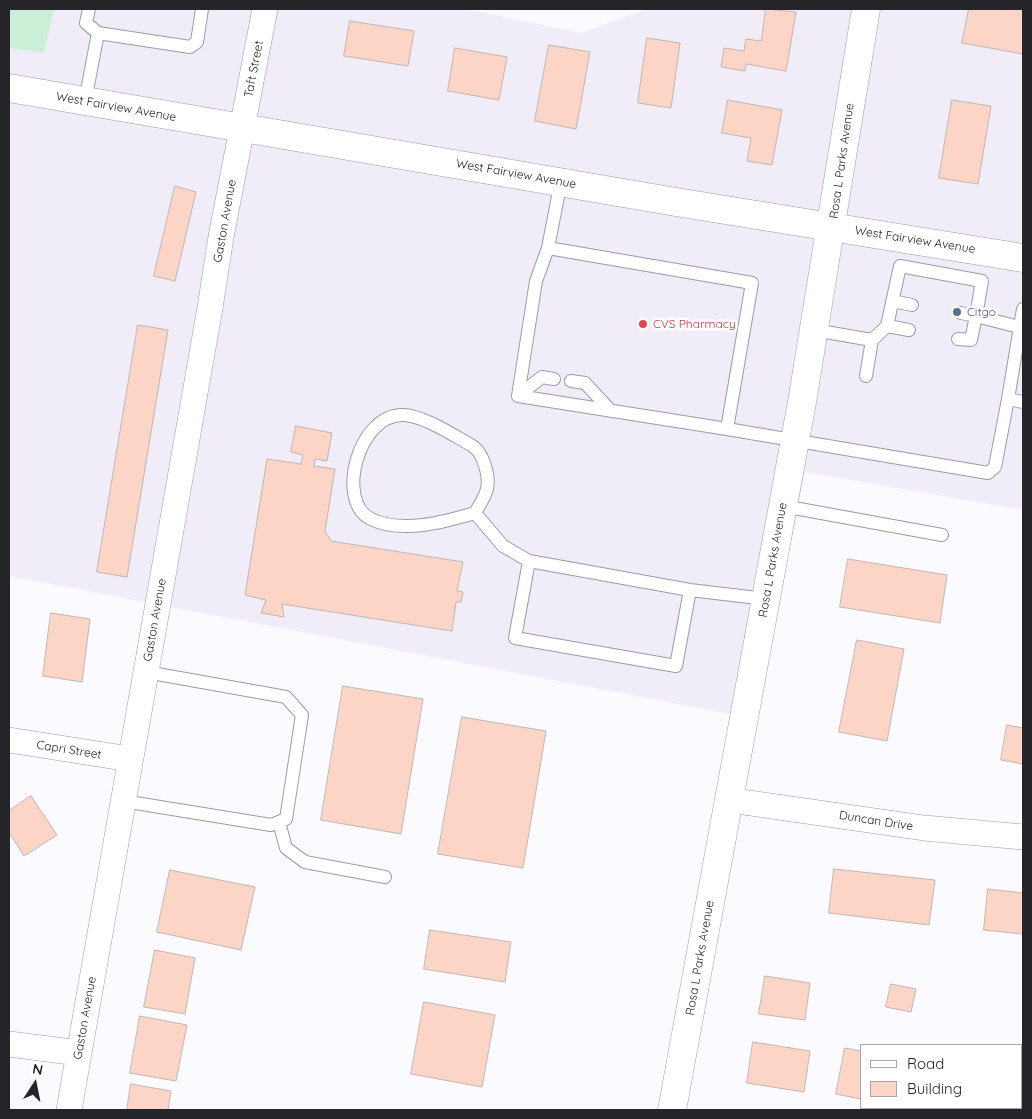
<!DOCTYPE html>
<style>
body{margin:0}
#map{position:relative;width:1032px;height:1119px;overflow:hidden;background:#fbfaff;font-family:Quicksand,sans-serif}
canvas{display:block}
.frame{position:absolute;inset:0;border:10px solid #252428;pointer-events:none}
.legend{position:absolute;left:860px;top:1044px;width:162px;height:65px;box-sizing:border-box;background:#fff;border:1px solid #a8a7a9;margin:0;padding:6px 9px;list-style:none;font-size:15px;color:#252428}
.legend li{display:flex;align-items:center;gap:10px;height:25px}
.legend b{width:25px;border:1px solid #a8a7a9}
.north{position:absolute;left:10px;top:1059px;width:50px;height:50px;-webkit-text-stroke:4px #fff;paint-order:stroke;rotate:11deg;font-size:14px;font-weight:700;line-height:20px;text-align:center;color:#252428}
.north::after{content:'';display:block;margin:auto;width:18px;height:22px;background:#252428;clip-path:polygon(50% 0,100% 100%,50% 72%,0 100%)}
</style>
<div id="map">
<canvas width="1032" height="1119"></canvas>
<div class="frame"></div>
<ul class="legend">
<li><b style="height:6px;background:#fff"></b>Road</li>
<li><b style="height:14px;background:#fcd5c7"></b>Building</li>
</ul>
<div class="north">N</div>
</div>
<script>
const context = document.querySelector('canvas').getContext('2d');
context.lineJoin = 'round';
function paint(path, color) { context.fillStyle = color; context.fill(path, 'evenodd'); }
function trace(path, color, width, dash) { context.strokeStyle = color; context.lineWidth = width; context.lineCap = dash ? 'butt' : 'round'; context.setLineDash(dash || []); context.stroke(path); }
function write(font, color, halo, rows, align = 'center') {
  context.font = font + ' Quicksand,sans-serif'; context.lineWidth = 5; context.setLineDash([]); context.textBaseline = 'middle'; context.strokeStyle = halo; context.fillStyle = color; for (const [text, x, y, turn = 0] of rows) {
    context.save(); context.translate(x, y); context.rotate((+turn || 0) * Math.PI / 180); context.textAlign = isNaN(turn) ? turn : align; if (halo) context.strokeText(text, 0, 0); context.fillText(text, 0, 0); context.restore();
  }
}
paint(new Path2D(`
 M54,9h412l115,24 66,-24h376v501l-218,-38 -48,247 -748,-143v-528l35,5z`), '#f0edf9');
paint(new Path2D(`
 M9,9h45l-10,44 -35,-5z`), '#caefd6');
const building = new Path2D(`
 M766,9l30,3 -10,59 -40,-7 -1,7 -24,-4 3,-19 20,3 2,-12 15,2z
 M969,9h54v45l-61,-11z
 M350,21l64,10 -6,35 -64,-10z
 M647,38l33,5 -9,65 -33,-5z
 M549,45l41,7 -14,77 -41,-8z
 M455,48l52,9 -8,43 -51,-9z
 M728,100l54,10 -10,55 -25,-4 4,-23 -29,-5z
 M952,100l39,6 -13,78 -39,-6z
 M175,186l21,6 -21,89 -21,-5z
 M138,325l30,5 -41,247 -30,-5z
 M296,426l36,7 -5,28 -12,-2 -1,7 21,3 -10,62 6,10 132,21 -6,29 6,1 -2,10h-5l-4,29 -170,-27 2,13 -23,-4 5,-13 -21,-5 22,-136 34,5 2,-9 -12,-3z
 M848,559l99,16 -7,48 -100,-16z
 M51,613l39,6 -8,63 -39,-6z
 M857,640l47,9 -17,92 -48,-9z
 M343,686l80,13 -22,135 -80,-14z
 M462,717l84,14 -23,137 -85,-14z
 M1007,725l16,3v36l-22,-4z
 M31,796l26,39 -33,21 -15,-24v-21z
 M834,869l101,11 -6,45 -100,-12z
 M170,870l85,17 -14,63 -84,-18z
 M988,889l35,4v41l-39,-4z
 M430,930l81,12 -6,40 -81,-13z
 M155,950l40,8 -10,56 -41,-7z
 M765,976l45,7 -5,37 -46,-6z
 M891,984l25,5 -5,23 -25,-5z
 M424,1002l71,13 -13,72 -71,-13z
 M140,1016l47,9 -11,56 -46,-8z
 M753,1042l57,9 -6,41 -57,-9z
 M845,1048l16,3v48l-25,-5z
 M1021,1067l2,1v42h-15l1,-2h12z
 M131,1084l40,7 -3,19h-41z
 M947,1108h39v2z`);
paint(building, '#fcd5c7');
trace(building, '#c1b5b0', 1);
const lane = new Path2D(`
 M89,9l-3,14 12,10 92,14 7,-5 5,-33
 M85,101l13,-68
 M561,181l-13,67 204,35 -25,146 261,44 7,-6 13,-68
 M548,248l-12,33 -18,115 209,33
 M892,301l20,4
 M1023,309l-15,90 15,3
 M887,326l22,4
 M814,330l58,10
 M958,339l13,1 5,-24 47,12
 M866,376l6,-36 15,-14 13,-60 82,15 -6,35 -15,-3
 M571,381l14,2 26,28
 M518,396l24,-19 12,2
 M783,506l159,29
 M475,513c-31,9 -73,21 -104,6 -36,-17 -13,-106 33,-104 20,1 49,20 67,30 12,6 19,31 16,44 -2,8 -8,17 -12,24l28,33 26,15 161,29 76,9
 M529,561l-14,77 161,28 14,-76
 M123,801l148,24 15,-6 16,-104 -16,-18 -140,-25
 M279,822l7,26 19,14 80,15`);
const street = new Path2D(`
 M9,740l121,19
 M729,800l195,28 99,9
 M9,1044l70,9
 M69,1110l141,-802 11,-71 44,-228`);
const secondary = new Path2D(`
 M9,88l667,114 347,56
 M672,1110l130,-708 64,-393`);
trace(lane, '#9d9aa5', 14);
trace(street, '#9d9aa5', 26);
trace(secondary, '#9d9aa5', 29);
trace(lane, '#fff', 12);
trace(street, '#fff', 25);
trace(secondary, '#fff', 28);
for (const [x, y, r, color] of [
 [957,312,5,"#5c6f8a"],
 [643,324,5,"#e0444e"]
]) { const dot = new Path2D(); dot.arc(x, y, r, 0, 2 * Math.PI); context.fillStyle = color; context.fill(dot); trace(dot, '#fff', 2); }
write('12px', '#252428', '#fff', [
 ["Taft Street",254,69,-79],
 ["West Fairview Avenue",116,107,10],
 ["Rosa L Parks Avenue",842,161,-82],
 ["West Fairview Avenue",516,174,10],
 ["Gaston Avenue",225,221,-80],
 ["West Fairview Avenue",915,240,9],
 ["Rosa L Parks Avenue",773,560,-80],
 ["Gaston Avenue",155,620,-80],
 ["Capri Street",69,750,9],
 ["Duncan Drive",876,821,9],
 ["Rosa L Parks Avenue",700,958,-80],
 ["Gaston Avenue",85,1018,-80]
]);
write('12px', '#4e5e75', '#fff', [
 ["Citgo",967,312]
], 'left');
write('12px', '#be3a42', '#fff', [
 ["CVS Pharmacy",653,324]
], 'left');
</script>
